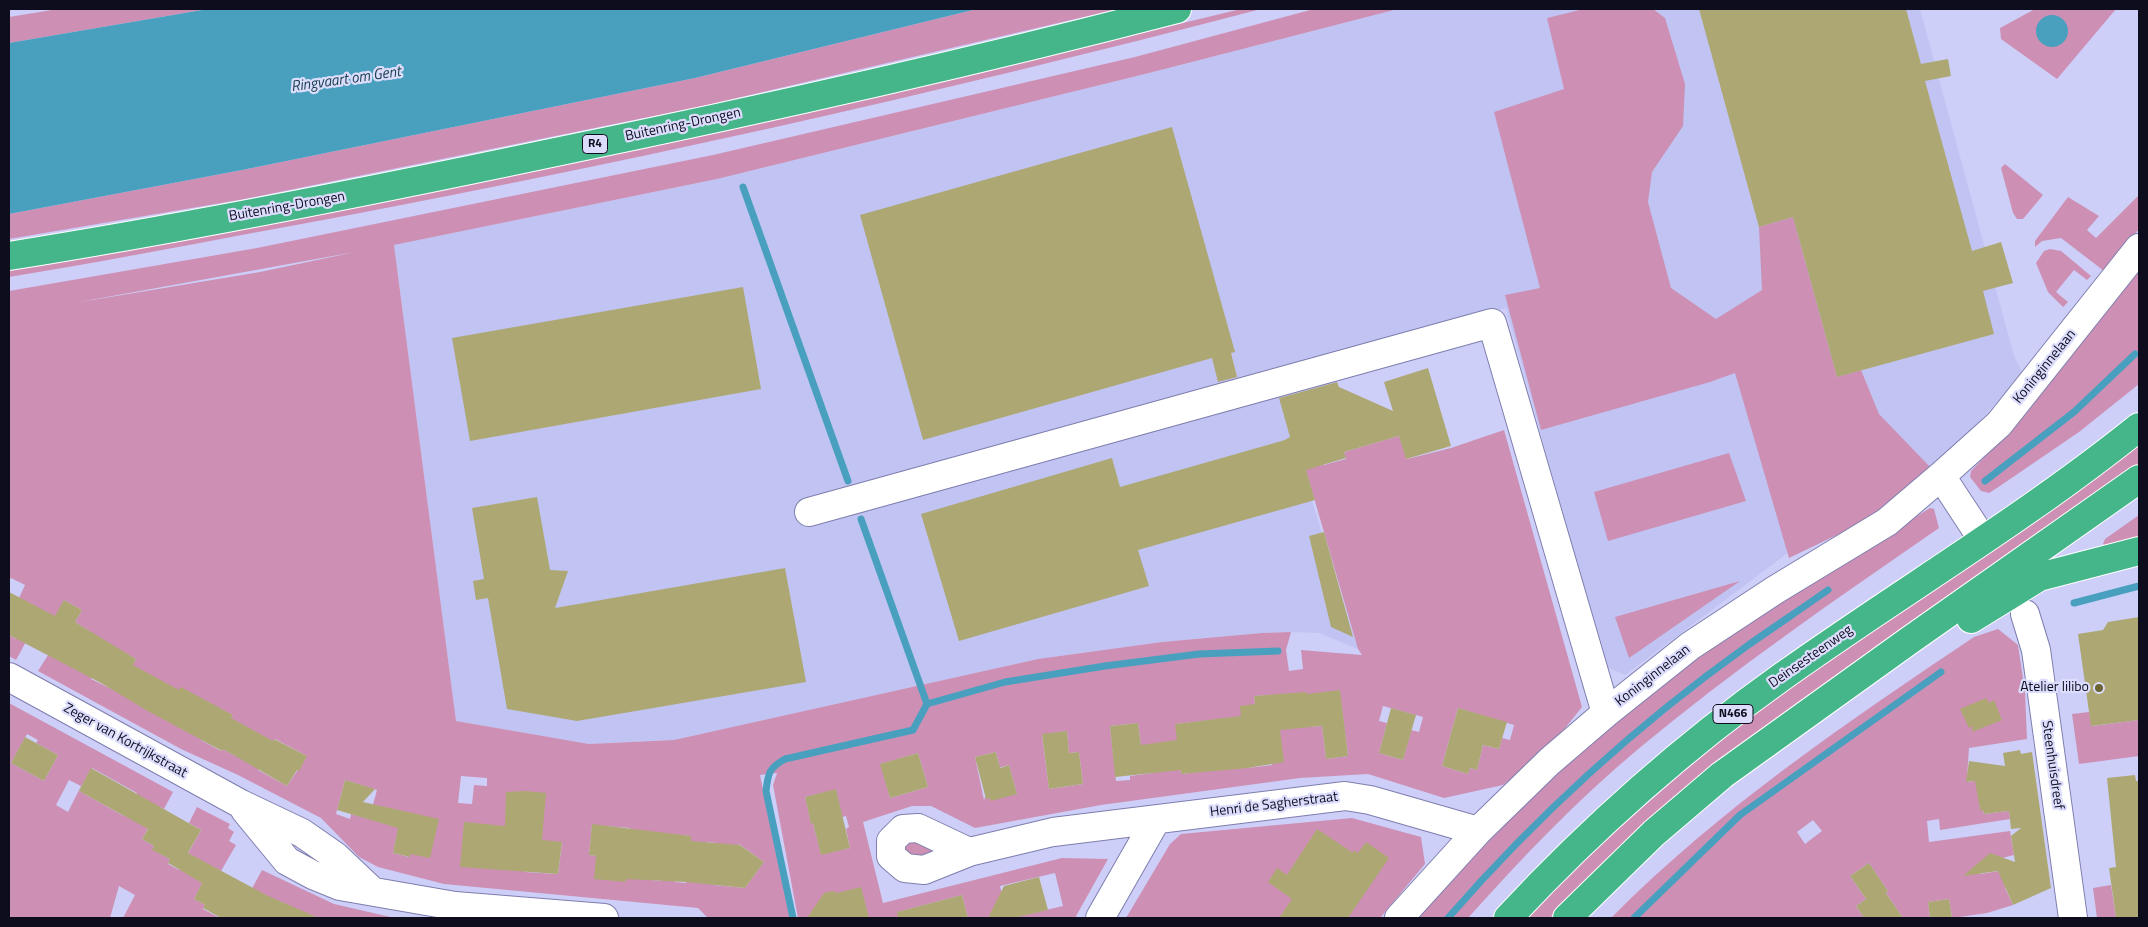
<!DOCTYPE html>
<style>
body{margin:0}
#map{position:relative;width:2148px;height:927px;overflow:hidden;background:#cdcff9;font-family:"Titillium Web",sans-serif}
canvas{display:block}
.frame{position:absolute;inset:0;border:10px solid #0e0d1e;pointer-events:none}
</style>
<div id="map">
<canvas width="2148" height="927"></canvas>
<div class="frame"></div>
</div>
<script>
const context = document.querySelector('canvas').getContext('2d');
context.lineJoin = 'round';
function paint(path, color) { context.fillStyle = color; context.fill(path, 'evenodd'); }
function trace(path, color, width, dash) { context.strokeStyle = color; context.lineWidth = width; context.lineCap = dash ? 'butt' : 'round'; context.setLineDash(dash || []); context.stroke(path); }
function write(font, color, halo, rows, align = 'center') {
  context.font = font + ' "Titillium Web",sans-serif'; context.lineWidth = 4.5; context.setLineDash([]); context.textBaseline = 'middle'; context.strokeStyle = halo; context.fillStyle = color; for (const [text, x, y, turn = 0] of rows) {
    context.save(); context.translate(x, y); context.rotate((+turn || 0) * Math.PI / 180); context.textAlign = isNaN(turn) ? turn : align; if (halo) context.strokeText(text, 0, 0); context.fillText(text, 0, 0); context.restore();
  }
}
paint(new Path2D(`
 M1398,9h522l94,347 9,18 -68,74 -93,75 -61,20 -176,132 -20,-9 -99,-358 -235,61 87,280 -39,-16 -28,-1 -29,1 -100,9 -124,17 -364,81 -85,4 -133,-23 -62,-476 323,-66 432,-106z`), '#c1c3f2');
paint(new Path2D(`
 M58,9h150l-199,34v-26z
 M977,9h141l-415,97 -458,93 -236,40v-25l233,-44 453,-92z
 M1241,9h20c-328,86 -659,160 -992,221 -87,16 -173,33 -260,47v-7l329,-59 215,-44 344,-75z
 M1314,9h84l-249,64 -432,106 -323,66 62,476 133,23 85,-4 364,-81 124,-17 100,-9 29,-1 -5,18 3,21 14,-2 -2,-19 61,5 -4,-6 -53,-182 19,-2 22,-6 -2,-7 55,-16 8,23 44,-11 53,-18 78,277 -20,25 -20,17 -20,21 -19,15 -59,13 -76,-24 -68,4 -199,27 -126,23 -44,-22h-19l-49,16 20,81 179,-45 46,1 -33,59h-107l-6,-23 -57,15 2,8h-109l-25,-133 4,-12 -17,2 30,143h-82l-10,-10 -254,-24 -66,-17 -19,-10 -38,-39 -83,-43 -57,-26 -143,-78 10,-16 22,11 18,-36 -13,-8 7,-12 -18,-10 -10,23 -14,-7 -24,44 -7,-4v-21l7,4 19,-33 -16,-8 6,-13 -14,-7 -2,2v-289l248,-43 456,-93 422,-98zM355,252l-95,20 -186,31zM110,644l26,15 -18,33 -27,-13zM1271,695l1,70 -24,3 7,-64 -1,-8zM1341,701l7,55 -22,3 -4,-33 -11,1zM1383,706l40,11 -4,15 -8,-2 -8,30 -24,-7 8,-30 -8,-2zM219,708l14,7 -2,3 4,38 -12,-7 -2,2 -20,-11zM1458,708l56,17 -4,15 -8,-2 -3,11 -16,-4 -6,25 -7,-2 -2,6 -26,-8zM1211,720l7,50 -37,4 -5,-50zM1138,723l3,22 11,28 -22,3v4l-14,1 -6,-55zM1067,731l2,22 10,-1 4,32 -34,5 -7,-54zM275,739l32,17 -20,30 -29,-16zM996,752l3,11 -1,5 11,-3 8,29 -32,3 -1,3 -9,-43zM918,753l10,34 -38,11 -9,-34zM461,776l26,2v8l-13,-1 -2,19 -14,-1zM345,780l32,10 -8,29 -18,-5 -1,5 -14,-5zM836,790l6,27 4,-1 3,11 -3,2 4,19 -29,6 -8,-31h-2l-6,-26zM402,811l8,43 -1,3 -16,-4zM592,825l38,3 -5,54 -29,-26 -7,-1zM655,833l36,3 -5,47 -11,-1 2,-17 -13,-2 -2,18 -11,-1zM529,839l33,4 -4,31 -33,-2zM707,842l9,1 15,12 8,-11 25,18 -19,26 -31,-3 -11,-4zM1055,873l8,33 -47,11 -3,-11 -8,1 -5,-21z
 M1584,9h69l12,9 20,66 -2,42 -31,46 -4,30 23,86 45,31 46,-29 -3,-63 34,-10 44,160 24,-7 18,44 52,54 -69,55 -73,35 -54,-185 -25,9 -169,48 -36,-135 35,-7 -46,-176 70,-23 -17,-71z
 M2035,9h81l-59,70 -56,-40 -1,-11z
 M2005,164l38,31 -20,24h-6l-4,-6 -12,-45z
 M2139,195v34l-35,42 -43,-33 -19,3 -7,6v-6l33,-44 31,19 -12,14 9,8z
 M2050,249l11,2 30,25 -4,4 -13,-10 -18,22 12,10 -5,5 -15,-15 -12,-29 8,-12z
 M2139,271v113l-60,48 -82,56 -8,5 -8,-2 -11,-14 1,-6 45,-46z
 M2139,442v21l-16,13 -544,412 -29,30h-24c75,-77 155,-146 239,-213z
 M1729,453l17,48 -138,40 -14,-49z
 M1930,508l4,1 5,19c-103,71 -206,142 -302,222 -61,51 -116,109 -169,168h-50l36,-41 62,-64 94,-88 53,-42 86,-62z
 M2139,515v24l-33,7 -3,-2 2,-5z
 M1740,581l-111,77 -14,-41z
 M1998,629l20,16 7,47 2,47 -58,9 -2,30 1,4 33,-5 -22,23 1,10h3l1,4 25,-3 1,8 -70,11 -1,-11 -12,2 2,21 81,-11 4,24 -35,9 1,10 26,-4 -1,18 8,17 -26,8 -35,5 -3,-19 -21,3 2,16h-27l-17,-25 2,-2 -19,-28 -19,13 16,23 -10,7 8,12h-253c108,-109 236,-196 363,-281zM1813,820l9,11 -17,13 -8,-12z
 M9,703l164,89 -9,17 -4,-2 -18,32 12,7 -1,4 17,9 -2,5 11,6 22,-40 -12,-7 8,-16 33,17 -2,4 6,4 -5,9 7,4 -15,26 -10,-5 -17,33 11,6 -2,4 17,9 2,-4 9,4h-108l12,-23 -16,-9 -9,32h-101zM27,734l11,6 -2,3 22,12 -14,26 -33,-18zM92,768l45,25 -13,23 -45,-25zM69,780l12,6 -13,26 -12,-7z
 M2089,712l3,14 47,-6v36l-60,8 -7,-50z
 M1352,818l69,19 4,27 -45,54h-254l44,-74 11,-10z
 M911,838l33,13 -31,7 -10,-9 3,-8z
 M262,870l72,34 61,14h-82l1,-1 -35,-16 -7,17h-36z
 M2111,885l5,33h-19l-4,-30z`), '#cd90b4');
paint(new Path2D(`
 M208,9h769l-282,69 -453,92 -233,44v-171z
 M2036 31a16 16 0 1 1 32 0a16 16 0 1 1-32 0Z`), '#49a0be');
trace(new Path2D(`
 M743,187l105,294
 M1985,481l89,-69 61,-58
 M861,519l66,185 78,-22 100,-16 94,-12 79,-3
 M2074,603l65,-17
 M793,918l-27,-127c2,-18 3,-23 19,-32l128,-29 14,-26
 M1448,918c88,-101 190,-194 299,-272 27,-19 54,-37 81,-56
 M1634,918l106,-103 201,-143`), '#49a0be', 7);
paint(new Path2D(`
 M1699,9h207l15,55 27,-5 3,17 -26,5 47,170 29,-9 12,41 -30,8 11,43 -157,43 -44,-160 -34,10z
 M1172,127l63,225 -4,1 6,24 -19,5 -6,-24 -289,82 -63,-225z
 M743,287l18,102 -291,52 -18,-103z
 M1428,368l23,78 -45,13 -7,-23 -55,16 2,6 -40,12 9,30 -177,50 11,36 -190,55 -38,-127 191,-56 8,29 165,-47 5,-3 -11,-39 58,-16 2,5 54,24 -9,-29z
 M537,497l13,73 18,1 -13,37 230,-40 21,114 -229,39 -70,-12 -19,-111 -12,2 -3,-19 11,-2 -12,-71z
 M1324,532l29,105 -22,-10 -22,-91z
 M9,592l46,24 9,-16 18,10 -7,12 61,37 -3,6 46,25 2,-3 52,28 -2,3 42,23 1,-2 33,17 -8,15 -2,-1 -10,16 -64,-37 -1,2 -76,-41 -45,-27 -92,-48z
 M2139,617v103l-48,6 -13,-92 25,-4 5,-8z
 M1340,690l8,66 -22,3 -4,-33 -42,4 4,32 -36,6 -67,6v-4l-66,7 -5,-51 28,-3 3,22 36,-5 -2,-16 66,-8 -1,-10 15,-2 -1,-8 52,-4 1,2z
 M1986,698l3,5 5,-3 8,20 -30,12 1,-6 -4,2 -9,-19z
 M1391,708l25,7 -13,45 -24,-7z
 M1458,708l49,14 -8,27 -16,-4 -6,25 -7,-2 -2,6 -26,-8z
 M1067,731l2,22 10,-1 4,32 -34,5 -7,-55z
 M25,737l33,18 -14,26 -33,-18z
 M2020,750l1,4 11,-2 19,136 -38,17 -15,-34 -35,5 27,-23 25,9 -4,-26 10,-8 -10,1 -2,-18 -25,3 -1,-4h-3l-5,-29 -9,1 3,-21 36,5 -2,-13z
 M996,752l4,16 9,-3 8,29 -26,7 -1,-3 -4,1 -11,-42z
 M918,753l10,34 -38,11 -10,-34z
 M91,768l110,62 -13,23 80,43 51,22h-98l-18,-10 2,-3 -11,-6 8,-16 -34,-20 2,-4 -18,-9 2,-4 -12,-7 6,-10 -69,-38z
 M2135,775l1,6h3v137h-23l-7,-50 7,-1 -9,-89z
 M345,780l30,9 -12,13 76,17 -9,39 -20,-4v3l-17,-4 5,-25 -61,-18z
 M836,789l14,59 -29,7 -8,-32 -2,1 -6,-27z
 M526,791l20,2 -4,47 20,2 -4,32 -98,-7 4,-45 41,4 1,-34z
 M592,824l99,12v5l49,4 24,17 -19,26 -59,-6 -60,-3v3l-32,-3 2,-23 -7,-1z
 M1317,829l36,24v-3l5,3 8,-11 23,16 -41,60h-69l13,-19 -24,-17 9,-14 10,7z
 M1869,863l19,28 -2,2 17,25h-39l-8,-12 10,-7 -16,-23z
 M1039,877l9,33 -35,8h-25l16,-32z
 M861,887l8,31h-62l17,-25 9,-2 4,2z
 M962,895l6,23h-70l-1,-6z
 M1949,899l3,19h-22l-2,-16z`), '#ada873');
const minor = new Path2D(`
 M1941,476l42,64
 M809,512l683,-189 114,390
 M2025,614l11,36 37,268
 M9,677l232,127 61,29 33,23 36,34
 M245,810l42,51 26,14 27,11 115,20 149,12
 M969,852l-45,18 -19,-2 -14,-12v-15l12,-12 15,-1 51,24 84,-20 292,-36 25,4 108,31
 M1100,918l56,-98
 M1399,918l79,-87 72,-70 56,-48 84,-67 85,-56 112,-68 54,-46 58,-52 140,-176`);
const highway = new Path2D(`
 M9,256c182,-29 362,-65 542,-103 210,-43 419,-90 626,-144
 M1971,619l68,-42 100,-26
 M1508,918c83,-89 175,-171 275,-242 118,-84 243,-158 356,-249
 M1567,918l87,-85 68,-58 188,-135 229,-161`);
trace(minor, '#7e7eae', 30);
trace(highway, '#fff', 30);
trace(minor, '#fff', 28);
trace(highway, '#45b689', 28);
for (const [x, y, r, color] of [
 [2099,688,5,"#6b6633"]
]) { const dot = new Path2D(); dot.arc(x, y, r, 0, 2 * Math.PI); context.fillStyle = color; context.fill(dot); trace(dot, '#dcddfd', 2); }
for (const [x, y, w] of [
 [595,144,25],
 [1733,714,40]
]) { const box = new Path2D(); box.roundRect(x - w / 2, y - 9.5, w, 19, 4); context.fillStyle = '#dcddfd'; context.fill(box); trace(box, '#0e0d1e', 1); }
write('bold 12px', '#0e0d1e', null, [
 ["R4",595,144],
 ["N466",1733,714]
]);
write('14px', '#0e0d1e', '#dcddfd', [
 ["Buitenring-Drongen",683,125,-12],
 ["Buitenring-Drongen",287,207,-10],
 ["Koninginnelaan",2045,367,-51],
 ["Deinsesteenweg",1811,657,-35],
 ["Koninginnelaan",1653,676,-38],
 ["Zeger van Kortrijkstraat",125,741,29],
 ["Steenhuisdreef",2052,765,82],
 ["Henri de Sagherstraat",1274,805,-7]
]);
write('14px', '#0e0d1e', '#dcddfd', [
 ["Atelier lilibo",2089,688]
], 'right');
write('italic 15px', '#19404d', '#dcddfd', [
 ["Ringvaart om Gent",346,80,-8]
]);
</script>
